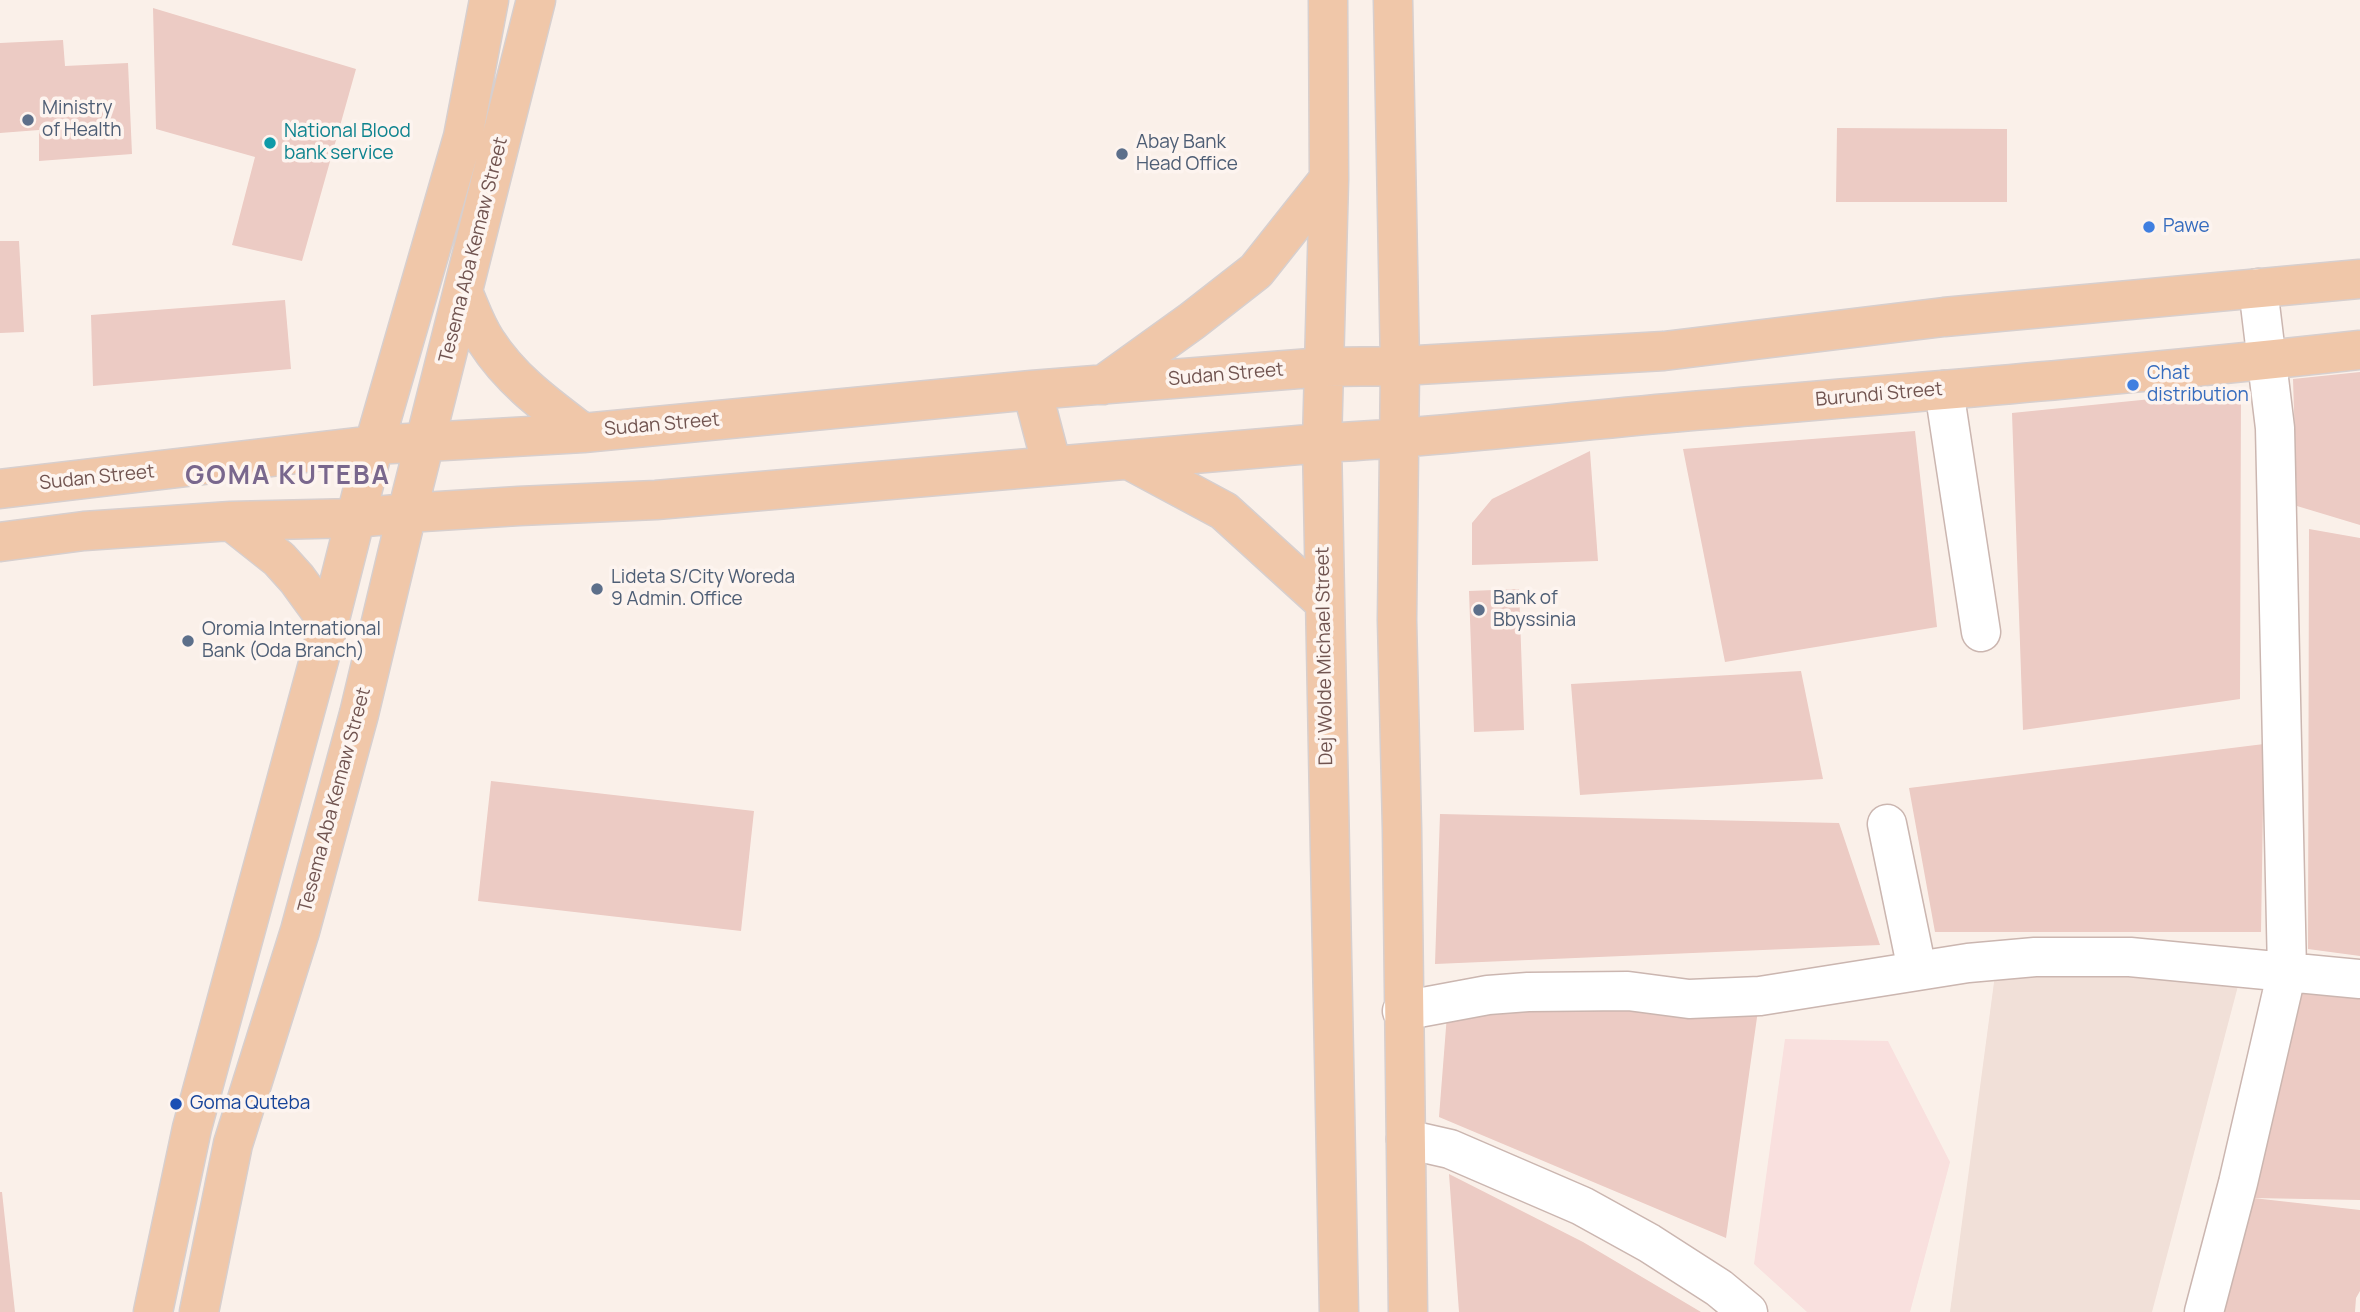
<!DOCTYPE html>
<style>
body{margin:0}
canvas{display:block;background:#faf0e9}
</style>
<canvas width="2360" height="1312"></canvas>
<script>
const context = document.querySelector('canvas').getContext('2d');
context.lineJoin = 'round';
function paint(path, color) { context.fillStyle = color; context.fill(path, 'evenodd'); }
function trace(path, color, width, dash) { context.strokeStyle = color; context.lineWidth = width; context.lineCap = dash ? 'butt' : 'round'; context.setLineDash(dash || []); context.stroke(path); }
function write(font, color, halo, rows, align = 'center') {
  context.font = font + ' Manrope,sans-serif'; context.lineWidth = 7; context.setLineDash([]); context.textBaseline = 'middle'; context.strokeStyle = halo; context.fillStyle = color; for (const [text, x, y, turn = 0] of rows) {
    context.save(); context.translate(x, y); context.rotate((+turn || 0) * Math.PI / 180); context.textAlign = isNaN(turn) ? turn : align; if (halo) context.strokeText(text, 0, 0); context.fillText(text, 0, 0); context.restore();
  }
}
paint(new Path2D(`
 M1997,960l246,7 -91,345h-202z`), '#f1e0d8');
paint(new Path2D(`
 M1785,1039l103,2 62,121 -40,150h-103l-53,-48z`), '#f9e0de');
paint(new Path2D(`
 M153,8l203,61 -54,192 -70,-16 23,-88 -99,-28z
 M63,40l2,26 63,-3 4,91 -93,7v-31l-39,3v-90z
 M1837,128l170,1v73h-171z
 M0,241h19l5,91 -24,1z
 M285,300l6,69 -198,17 -2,-71z
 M2360,372v153l-63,-19 -4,-127z
 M2241,390l-1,309 -217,31 -11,-317z
 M1915,431l22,196 -212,35 -42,-213z
 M1590,451l8,110 -126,4v-42l20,-24z
 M2309,529l51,9v418l-52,-7z
 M1519,589l5,141 -50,2 -5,-141z
 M1801,671l22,108 -243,16 -9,-111z
 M2264,744l-3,188h-326l-26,-144z
 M491,781l263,30 -13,120 -263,-30z
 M1440,814l399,9 41,122 -445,19z
 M2287,971l73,11v218l-107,-2 107,12v81l-4,7 -1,14h-135z
 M1760,996l-34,242 -287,-121 9,-115z
 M1449,1174l134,68 118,70h-242z
 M0,1192h2l13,120h-15z`), '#eccbc4');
const minor = new Path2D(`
 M1944,390l37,242
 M1887,824l30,146
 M1402,1011l86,-16 40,-3 100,-1 61,8 71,-3 208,-33 67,-6h95l230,22
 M1406,1139l44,10 132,57 67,37 70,45 29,24
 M2204,1312l34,-129 49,-212 -12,-543 -17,-140`);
const major = new Path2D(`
 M1328,0l1,179 -7,264 17,869
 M1393,0l7,366 -3,254 5,209 6,483
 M463,292c7,16 13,34 23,49 25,39 60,64 97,92
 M1103,385l89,-64 64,-50 73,-92
 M1032,390l20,76
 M1129,460l95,51 100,91
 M0,489l374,-44 209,-12 449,-43 292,-23 76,-1 264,-15 280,-34 416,-38
 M231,521l48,38 18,20 32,44
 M0,542l84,-11 147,-10 125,-3 51,-5 112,-7 137,-6 666,-57c120,-6 239,-21 359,-31 226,-19 453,-37 679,-62
 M153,1312l39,-184 137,-505 45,-178 89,-308 26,-137
 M199,1312l34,-168 67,-213 59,-217 48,-201 129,-513`);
trace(minor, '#cbb6b0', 41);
trace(major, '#d7cfce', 41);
trace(minor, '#fff', 38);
trace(major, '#f0c7a9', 38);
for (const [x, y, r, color] of [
 [28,120,7,"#5c6f8a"],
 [270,143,7,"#0f9aa8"],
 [1122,154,7,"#5c6f8a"],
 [2149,227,7,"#3f7fe0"],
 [2133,385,7,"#3f7fe0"],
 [597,589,7,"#5c6f8a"],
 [1479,610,7,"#5c6f8a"],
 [188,641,7,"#5c6f8a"],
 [176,1104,7,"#1a4fb4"]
]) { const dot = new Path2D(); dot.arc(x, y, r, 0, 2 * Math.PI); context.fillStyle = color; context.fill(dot); trace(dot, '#fdf4ef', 2.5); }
write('19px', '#4e5e75', '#fdf4ef', [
 ["Ministry",42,109],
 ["of Health",42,131],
 ["Abay Bank",1136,143],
 ["Head Office",1136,165],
 ["Lideta S/City Woreda",611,578],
 ["9 Admin. Office",611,600],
 ["Bank of",1493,599],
 ["Bbyssinia",1493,621],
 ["Oromia International",202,630],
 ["Bank (Oda Branch)",202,652]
], 'left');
write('19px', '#0d838f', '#fdf4ef', [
 ["National Blood",284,132],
 ["bank service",284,154]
], 'left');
write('19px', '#366cbe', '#fdf4ef', [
 ["Pawe",2163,227],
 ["Chat",2147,374],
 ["distribution",2147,396]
], 'left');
write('19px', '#715450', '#fdf4ef', [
 ["Tesema Aba Kemaw Street",474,250,-76],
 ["Sudan Street",1226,375,-5],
 ["Burundi Street",1879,395,-5],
 ["Sudan Street",662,425,-5],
 ["Sudan Street",97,478,-6],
 ["Dej Wolde Michael Street",1325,656,-91],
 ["Tesema Aba Kemaw Street",335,800,-75]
]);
write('19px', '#164399', '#fdf4ef', [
 ["Goma Quteba",190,1104]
], 'left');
context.letterSpacing = '2px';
write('bold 26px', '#79678d', '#fdf4ef', [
 ["GOMA KUTEBA",288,477]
]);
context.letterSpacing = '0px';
</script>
